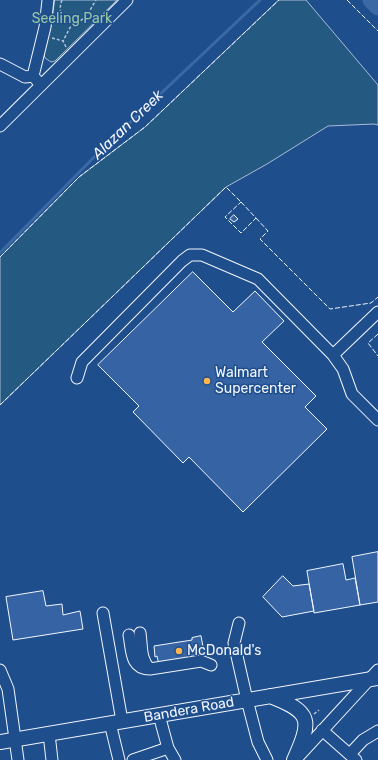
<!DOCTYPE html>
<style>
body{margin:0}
canvas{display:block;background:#1f4e8c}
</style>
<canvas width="378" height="760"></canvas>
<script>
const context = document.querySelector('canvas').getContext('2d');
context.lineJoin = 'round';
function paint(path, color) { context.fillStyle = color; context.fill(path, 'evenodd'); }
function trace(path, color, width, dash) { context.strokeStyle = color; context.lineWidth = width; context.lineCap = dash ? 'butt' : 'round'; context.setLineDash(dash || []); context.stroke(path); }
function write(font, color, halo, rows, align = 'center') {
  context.font = font + ' Rubik,sans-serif'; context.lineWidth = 3; context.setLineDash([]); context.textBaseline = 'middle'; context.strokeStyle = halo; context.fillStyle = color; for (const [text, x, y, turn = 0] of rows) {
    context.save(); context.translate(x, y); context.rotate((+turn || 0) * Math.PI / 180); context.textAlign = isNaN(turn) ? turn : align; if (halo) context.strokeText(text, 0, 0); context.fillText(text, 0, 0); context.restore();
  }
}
const green = new Path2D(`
 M55,0h62l-62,61 -4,1 -6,-4 -2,-7 8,-25z
 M279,0h27l72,85v40l-4,-1 -46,2 -61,38 -41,23 -226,218v-148l79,-80 66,-50z`);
paint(green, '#245a82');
trace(green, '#a8bbd7', 1);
trace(new Path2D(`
 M0,253l102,-104 158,-149`), '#3b69a3', 3);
trace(new Path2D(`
 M371,0l7,7`), '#3b69a3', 17);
const building = new Path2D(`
 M234,215l4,4 -4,3 -4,-3z
 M193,272l40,40 22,-21 29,30 -22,21 54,54 -11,11 22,22 -84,83 -54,-55 -6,6 -50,-51 6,-6 -41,-41z
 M378,552v50l-18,3 -8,-48z
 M343,564l3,16 9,-2 5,27 -46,8 -7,-42z
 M283,576l10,10 16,-2 5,27 -32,6 -19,-20z
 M43,591l3,15 16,-2 1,11 17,-4 3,18 -70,11 -7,-43z
 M201,636l4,21 -46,8 -2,-9 -2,1 -1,-11 38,-6v-2z`);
paint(building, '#3563a3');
trace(building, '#f2f6ff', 1);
const minor = new Path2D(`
 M0,64l25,13 8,-1
 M41,85l-8,-9 12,-49 3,-27
 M0,126l127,-126
 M333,355l45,-43
 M77,378l5,-16 100,-101 8,-6h12l56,24 75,76 10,14 9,25 26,26
 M103,613l19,108
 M239,623l-5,20 13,57 11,42 9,18
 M140,633c2,13 0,27 10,36l51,-8 10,4
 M129,635c3,15 1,34 21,34
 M0,670l8,19 10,71
 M159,715l9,33 7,12
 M110,723l9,37
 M322,730l34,30
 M49,734l3,26
 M350,754l13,-14 15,-9
 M298,757l80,-87
 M133,760l35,-12`);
const major = new Path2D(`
 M270,696c42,16 42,24 24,64
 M0,742l378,-64`);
trace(minor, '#f2f6ff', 13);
trace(major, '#f2f6ff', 16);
trace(new Path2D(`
 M62,0c-4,10 -1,20 10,24
 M52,38l11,3
 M66,47l-3,-6 9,-17c14,-3 17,-13 24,-24
 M314,714l5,-4`), '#b3c4dc', 1.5, [3, 2]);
trace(minor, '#1f4e8c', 11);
trace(major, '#1f4e8c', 14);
trace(new Path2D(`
 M347,0l31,31
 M241,202l15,16 -15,15 -16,-16z
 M256,218l12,13 -8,8 70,70 41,-6 7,-6
 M0,257l79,-80 66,-50 134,-127
 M378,334l-10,9 10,13
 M0,405l226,-218 15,15`), '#f2f6ff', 1, [5, 2]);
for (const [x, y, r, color] of [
 [207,381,4,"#ffb74d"],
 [179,651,4,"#ffb74d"]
]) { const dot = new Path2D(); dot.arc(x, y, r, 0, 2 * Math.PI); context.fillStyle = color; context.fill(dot); trace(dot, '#1f4e8c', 1.5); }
write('14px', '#97c8a6', '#1f4e8c', [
 ["Seeling Park",72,19]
]);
write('14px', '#f2f6ff', '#1f4e8c', [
 ["Walmart",215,373],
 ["Supercenter",215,389],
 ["McDonald's",187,651]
], 'left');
write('14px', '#f2f6ff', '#1f4e8c', [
 ["Bandera Road",189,710,-10]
]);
write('italic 15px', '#f2f6ff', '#1f4e8c', [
 ["Alazan Creek",128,125,-44]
]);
</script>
